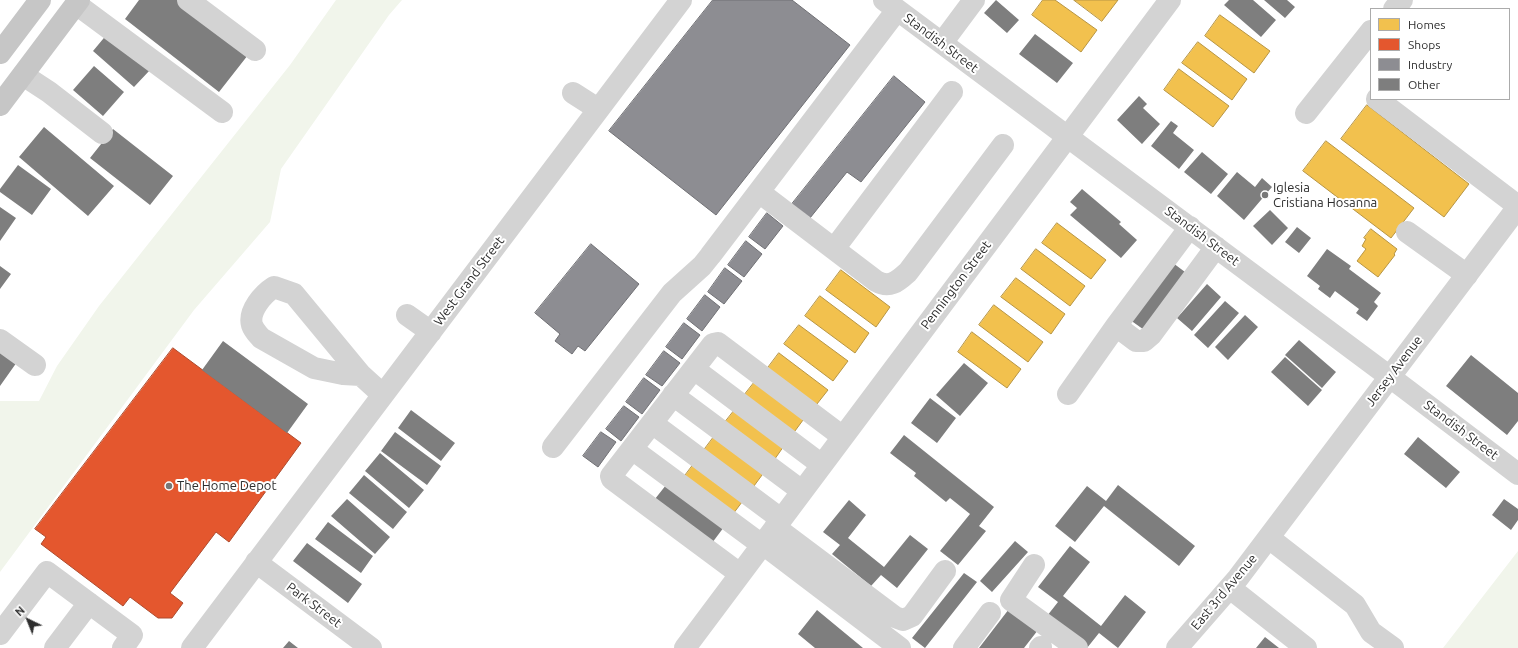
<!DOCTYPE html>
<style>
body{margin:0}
#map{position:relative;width:1518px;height:648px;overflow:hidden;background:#fff;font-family:Ubuntu,sans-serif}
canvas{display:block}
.legend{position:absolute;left:1370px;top:8px;width:140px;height:92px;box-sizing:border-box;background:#fff;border:1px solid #ababab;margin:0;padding:5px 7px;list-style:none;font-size:12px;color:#2e2e2e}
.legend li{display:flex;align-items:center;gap:8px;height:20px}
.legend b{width:20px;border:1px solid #ababab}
.north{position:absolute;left:8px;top:600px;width:40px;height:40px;-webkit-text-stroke:3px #fff;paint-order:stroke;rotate:317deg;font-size:11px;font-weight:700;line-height:16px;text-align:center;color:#2e2e2e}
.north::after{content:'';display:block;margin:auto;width:14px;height:18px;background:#2e2e2e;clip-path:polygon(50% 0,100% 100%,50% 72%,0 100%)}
</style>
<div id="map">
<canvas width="1518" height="648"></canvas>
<ul class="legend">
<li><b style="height:11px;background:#f2c14e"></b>Homes</li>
<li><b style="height:11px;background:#e4572e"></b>Shops</li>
<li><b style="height:11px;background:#8d8d92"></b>Industry</li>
<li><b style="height:11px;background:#7e7e7e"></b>Other</li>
</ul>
<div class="north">N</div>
</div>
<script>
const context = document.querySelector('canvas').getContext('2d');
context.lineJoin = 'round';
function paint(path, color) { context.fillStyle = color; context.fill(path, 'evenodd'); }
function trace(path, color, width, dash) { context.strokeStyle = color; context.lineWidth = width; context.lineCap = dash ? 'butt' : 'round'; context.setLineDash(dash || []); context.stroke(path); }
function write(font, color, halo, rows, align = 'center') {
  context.font = font + ' Ubuntu,sans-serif'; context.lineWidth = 4; context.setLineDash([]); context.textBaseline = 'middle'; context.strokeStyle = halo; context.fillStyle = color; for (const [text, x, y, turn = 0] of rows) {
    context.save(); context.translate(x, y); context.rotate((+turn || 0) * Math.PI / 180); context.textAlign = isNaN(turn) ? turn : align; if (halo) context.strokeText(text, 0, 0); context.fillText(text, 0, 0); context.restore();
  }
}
paint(new Path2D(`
 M336,0h66l-13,15 -108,154 -11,53 -76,88 -194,262v-171h39l18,-35 42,-60 191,-241z
 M1518,551v97h-75z`), '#f1f5eb');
const homes = new Path2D(`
 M1043,0h12l42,30 -16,22 -49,-37z
 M1074,0h44l-16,21z
 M1220,15l50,36 -16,22 -49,-37z
 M1198,42l49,37 -15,21 -50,-37z
 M1179,69l50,37 -16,21 -49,-37z
 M1367,105l102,79 -25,33 -103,-78z
 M1326,141l88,67 -23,30 -88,-67z
 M1057,223l49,37 -15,19 -49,-36z
 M1371,229l26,20 -3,5 1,1 -17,22 -21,-16 9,-12 -4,-3 4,-7 -2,-1z
 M1036,249l49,37 -15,20 -49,-37z
 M841,270l49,37 -14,20 -50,-37z
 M1016,278l49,36 -14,20 -50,-37z
 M820,296l49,37 -14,20 -50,-37z
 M994,305l49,37 -15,20 -49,-37z
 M799,325l49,36 -15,20 -49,-37z
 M972,332l49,37 -14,19 -49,-36z
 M779,353l49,37 -15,19 -49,-36z
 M757,379l49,37 -14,19 -50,-37z
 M737,407l49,36 -14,20 -50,-37z
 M716,434l49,37 -14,19 -50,-36z
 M696,461l49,37 -15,20 -49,-37z`);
paint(homes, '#f2c14e');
trace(homes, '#b79544', 1);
const shops = new Path2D(`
 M173,348l128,95 -72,99 -13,-10 -46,61 13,10 -11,15h-14l-28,-21 -7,9 -82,-62 5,-7 -11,-8z`);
paint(shops, '#e4572e');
trace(shops, '#ad4b2e', 1);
const industry = new Path2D(`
 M713,0h79l58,45 -134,170 -107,-84z
 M894,76l31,26 -64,80 -14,-10 -37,46 -18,-14z
 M767,213l16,13 -18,23 -16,-12z
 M746,241l16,13 -18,23 -16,-12z
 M591,244l48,40 -54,67 -7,-5 -6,8 -17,-13 5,-7 -25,-21z
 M725,268l17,13 -18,23 -16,-12z
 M705,295l15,12 -18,24 -15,-12z
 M684,323l16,12 -18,24 -16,-12z
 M664,351l16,12 -18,23 -16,-11z
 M644,378l16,12 -18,24 -16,-12z
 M624,406l15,11 -18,24 -15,-12z
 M601,432l15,10 -18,25 -15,-11z`);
paint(industry, '#8d8d92');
trace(industry, '#707074', 1);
paint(new Path2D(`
 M139,0h39l70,55 -29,37 -94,-73z
 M996,0l23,20 -12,13 -23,-20z
 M1229,0h24l23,20 -15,17 -37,-32z
 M1264,0h23l8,7 -10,11z
 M108,33l42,37 -16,17 -41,-36z
 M1035,34l38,29 -16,20 -38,-29z
 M94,66l30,26 -21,24 -30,-26z
 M1139,96l8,8 -4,4 17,16 -18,20 -25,-24z
 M1171,121l7,5 -5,7 21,17 -15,19 -28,-23z
 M44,127l70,59 -26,30 -69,-59z
 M113,129l60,47 -23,29 -60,-47z
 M1202,152l26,22 -17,20 -27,-22z
 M18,165l33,24 -19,26 -32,-23v-3z
 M1237,172l18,15 7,-9 10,9 -28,33 -27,-24z
 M1082,189l39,33 -2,2 18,16 -16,18 -51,-43 7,-7 -7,-6z
 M0,207l16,11 -16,23z
 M1270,210l18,18 -16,17 -19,-19z
 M1297,227l14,11 -12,15 -14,-11z
 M1327,249l24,17 -2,3 32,24 -7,9 4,4 -11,15 -11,-8 3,-4 -24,-18 -5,7 -12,-9 2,-3 -13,-10z
 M1169,260l20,15 -42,57 -21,-15z
 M0,266l11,8 -11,15z
 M1207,284l14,13 -29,34 -15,-13z
 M1225,301l14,12 -31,35 -14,-13z
 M1245,315l13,12 -30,33 -13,-13z
 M1299,340l37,32 -14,16 -37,-33z
 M223,341l85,63 -21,29 -85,-63z
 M0,349l17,13 -17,24z
 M1471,355l47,38v28l-11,14 -61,-49z
 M1285,357l37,33 -14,16 -37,-34z
 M964,363l24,20 -28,33 -24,-21z
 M930,398l26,20 -19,25 -26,-20z
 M411,410l44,33 -14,18 -43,-33z
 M395,432l46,34 -14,19 -46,-34z
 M904,435l90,72 -15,19 7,5 -28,34 -18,-14 30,-37 -20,-16 -4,4 -32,-26 2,-3 -26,-20z
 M1418,437l42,35 -14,16 -42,-34z
 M380,453l44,37 -15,18 -44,-37z
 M364,475l43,37 -14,17 -44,-36z
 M670,480l57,43 -18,24 -58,-43z
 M1118,485l77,61 -16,20 -75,-60 -29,36 -20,-16 32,-40 19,15z
 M347,499l43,38 -15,17 -44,-38z
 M1504,499l14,10v11l-7,10 -19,-15z
 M849,500l17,15 -18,23 36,29 26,-32 18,14 -31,39 -16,-13 -10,11 -39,-32 8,-9 -17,-13z
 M328,522l45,34 -12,17 -46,-34z
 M1015,541l13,11 -36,40 -12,-11z
 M307,543l55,41 -14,19 -55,-42z
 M1070,546l20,16 -27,34 38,30 24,-31 21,17 -28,36 -19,-15 -12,15 -40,-32 11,-14 -20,-15z
 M964,573l13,9 -52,66 -13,-10z
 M1009,609l29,21 -14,18h-45z
 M817,610l46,38h-48l-17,-14z
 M1265,637l14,11h-23z
 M289,641l9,7h-15z`), '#7e7e7e');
trace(new Path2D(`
 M188,0l67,50
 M884,0l506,377 128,97
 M76,4l146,108
 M1394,9l8,-9
 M942,43l32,-43
 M23,75l26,17 53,41
 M573,93l25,16
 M1377,99l141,107
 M1306,113l65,-82
 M759,192l117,89c14,8 22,0 32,-9l95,-127
 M1407,232l60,43
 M834,249l118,-157
 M407,315l24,17
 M1116,326l20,15h8l7,-6 65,-88
 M0,340l35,25
 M694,369l128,96
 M361,375l-18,-1 -29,-6 -53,-30c-3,-4 -7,-7 -9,-13 -4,-14 11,-31 22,-38l20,7 67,81 22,20
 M1068,394l48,-68 74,-99
 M673,395l129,96
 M652,423l129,96
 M553,447l119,-154 30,-27 8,-10 187,-246
 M632,449l130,96
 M775,527l120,90 8,3 9,-4 33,-45
 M1269,538l86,67 16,27 22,16
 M763,544l137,104
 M256,562l115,86
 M1034,565l-23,35 66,48
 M740,574l-128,-95 -1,-3 102,-132 5,-1 125,94
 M1230,588l76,60
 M0,634l47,-62 85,63 -9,13
 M55,648l34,-45
 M192,648l489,-648
 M685,648l485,-648
 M964,648l26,-35
 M1040,648l1,-1
 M1177,648l61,-70 280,-371`), '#d3d3d3', 22);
trace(new Path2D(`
 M0,53l40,-53
 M0,105l79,-105`), '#c6c6c6', 22);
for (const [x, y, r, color] of [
 [1265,195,4,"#777"],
 [169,486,4,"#777"]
]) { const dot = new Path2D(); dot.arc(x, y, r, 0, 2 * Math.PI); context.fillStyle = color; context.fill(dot); trace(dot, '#fff', 1.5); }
write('13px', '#2e2e2e', '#fff', [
 ["Standish Street",941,43,37],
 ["Standish Street",1202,236,37],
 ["West Grand Street",469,281,-53],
 ["Pennington Street",956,285,-53],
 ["Jersey Avenue",1394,371,-53],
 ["Standish Street",1461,430,37],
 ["East 3rd Avenue",1224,592,-50],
 ["Park Street",314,605,37]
]);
write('13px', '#2e2e2e', '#fff', [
 ["Iglesia",1273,188],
 ["Cristiana Hosanna",1273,203],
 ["The Home Depot",177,486]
], 'left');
</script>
